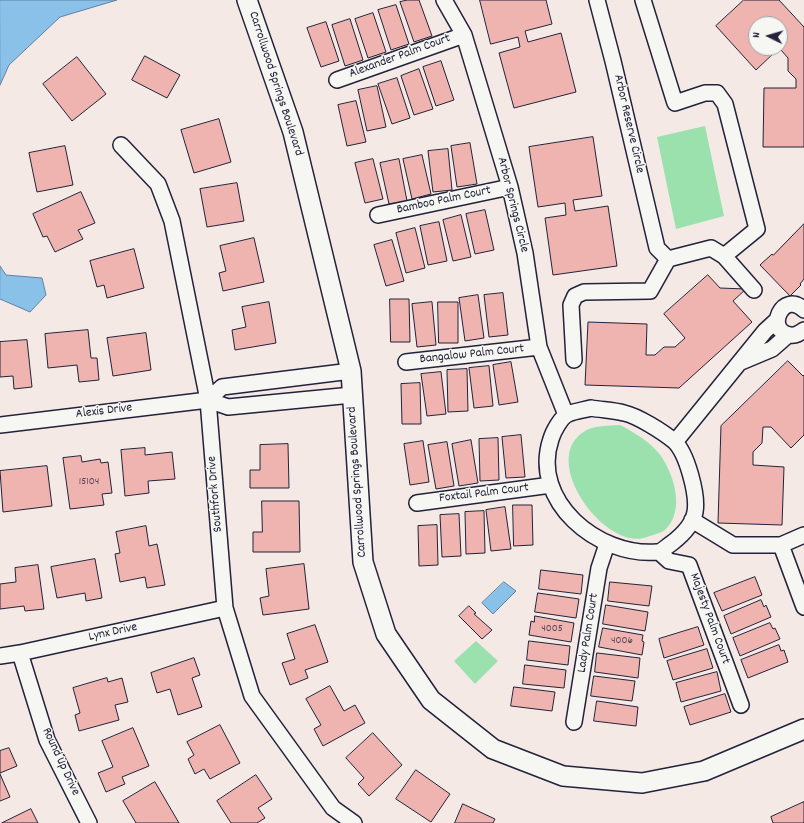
<!DOCTYPE html>
<style>
body{margin:0}
#map{position:relative;width:804px;height:823px;overflow:hidden;background:#f5e9e5;font-family:Dekko,sans-serif}
canvas{display:block}
.north{position:absolute;left:748px;top:16px;width:40px;height:40px;box-sizing:border-box;background:#f6f6f2;border:1px solid #a1a1a9;border-radius:50%;rotate:275deg;font-size:11px;font-weight:700;line-height:16px;text-align:center;color:#22223b}
.north::after{content:'';display:block;margin:auto;width:14px;height:18px;background:#22223b;clip-path:polygon(50% 0,100% 100%,50% 72%,0 100%)}
</style>
<div id="map">
<canvas width="804" height="823"></canvas>
<div class="north">N</div>
</div>
<script>
const context = document.querySelector('canvas').getContext('2d');
context.lineJoin = 'round';
function paint(path, color) { context.fillStyle = color; context.fill(path, 'evenodd'); }
function trace(path, color, width, dash) { context.strokeStyle = color; context.lineWidth = width; context.lineCap = dash ? 'butt' : 'round'; context.setLineDash(dash || []); context.stroke(path); }
function write(font, color, halo, rows, align = 'center') {
  context.font = font + ' Dekko,sans-serif'; context.lineWidth = 3; context.setLineDash([]); context.textBaseline = 'middle'; context.strokeStyle = halo; context.fillStyle = color; for (const [text, x, y, turn = 0] of rows) {
    context.save(); context.translate(x, y); context.rotate((+turn || 0) * Math.PI / 180); context.textAlign = isNaN(turn) ? turn : align; if (halo) context.strokeText(text, 0, 0); context.fillText(text, 0, 0); context.restore();
  }
}
paint(new Path2D(`
 M705,126l19,90 -48,13 -19,-92z
 M620,425c15,8 31,17 41,31 13,19 24,54 5,73 -4,4 -14,6 -19,8 -41,16 -110,-78 -62,-106 10,-6 23,-5 35,-6z
 M476,641l22,20 -23,23 -21,-23z`), '#9ae1ae');
const water = new Path2D(`
 M0,0h117l-57,17 -51,48 -9,20z
 M0,266l6,9 36,3 4,17 -16,17 -30,-13z
 M504,582l12,9 -23,23 -11,-11z`);
paint(water, '#8ac1e8');
trace(water, '#6081a3', 1);
const building = new Path2D(`
 M408,0h11l13,36 -18,6 -14,-40z
 M480,0h66l6,24 -27,7 3,11 33,-9 15,59 -62,16 -15,-55 21,-6 -2,-10 -27,7z
 M744,0h35l25,27v120h-41l1,-59h32v-9l-8,-8v-13l-7,-8h-4l-21,20 -40,-44zM756,24h24v24h-24z
 M396,5l13,39 -18,6 -13,-40z
 M373,13l13,39 -18,6 -13,-39z
 M350,19l13,41 -18,6 -13,-41z
 M326,22l13,39 -18,6 -14,-39z
 M145,56l35,19 -13,23 -35,-18z
 M77,57l29,37 -34,27 -29,-37z
 M441,61l13,39 -18,6 -13,-39z
 M419,69l14,40 -19,6 -13,-39z
 M397,78l13,40 -18,6 -14,-40z
 M377,86l9,41 -19,4 -9,-41z
 M356,101l10,41 -19,4 -9,-41z
 M219,119l12,43 -37,11 -13,-43z
 M593,137l9,59 -29,4 2,11 33,-5 9,60 -64,9 -8,-57 21,-3 -1,-12 -27,4 -9,-60z
 M470,143l7,41 -20,3 -6,-41z
 M65,146l8,39 -36,7 -8,-39z
 M448,149l4,41 -19,2 -5,-41z
 M422,155l9,39 -19,5 -9,-40z
 M373,159l10,40 -18,4 -10,-40z
 M399,159l8,42 -18,3 -9,-41z
 M237,183l7,38 -37,6 -7,-38z
 M81,192l14,31 -17,7 5,9 -28,13 -8,-16 -4,1 -10,-23z
 M485,210l9,40 -19,4 -9,-40z
 M461,215l10,42 -18,4 -10,-41z
 M439,222l8,39 -19,4 -8,-39z
 M804,224v55l-4,5 1,1 -11,11 -30,-31 12,-11 1,1z
 M415,228l10,40 -19,5 -10,-40z
 M254,238l10,44 -41,9 -4,-18 7,-2 -6,-25z
 M392,240l12,41 -18,5 -12,-41z
 M134,249l10,39 -37,10 -3,-13 -7,2 -7,-26z
 M708,275l12,13 26,1 -13,12 19,21 -73,66 -94,-3 3,-63 59,2 -1,31h9l9,-8h11l10,-9 -21,-24z
 M503,293l5,42 -19,2 -5,-42z
 M478,295l6,43 -19,3 -6,-43z
 M390,299h19l1,43h-19z
 M269,302l7,41 -41,7 -3,-20 14,-3 -4,-20z
 M432,302l4,43 -19,2 -5,-43z
 M438,302h20v41h-19z
 M88,330l3,28h6l2,22 -20,2 -2,-17 -29,3 -3,-34z
 M146,333l5,37 -38,6 -6,-38z
 M27,340l5,47 -18,2 -1,-13 -13,1v-35z
 M788,361l15,15 1,-1v60l-13,13 -20,-21h-8l-1,16 -9,9v13l31,2 -2,58 -64,-2 3,-97z
 M511,362l7,40 -19,3 -6,-40z
 M489,366l4,40 -19,2 -5,-40z
 M467,369l1,42 -20,1 -1,-42z
 M441,372l5,42 -19,2 -6,-42z
 M420,383l1,41h-19l-1,-40z
 M521,435l4,42 -19,1 -4,-41z
 M498,438l1,42 -19,1 -1,-42z
 M471,440l7,43 -19,3 -7,-42z
 M423,441l6,41 -19,3 -6,-41z
 M447,442l7,44 -18,3 -8,-44z
 M288,444l1,44h-39v-18h10v-25z
 M145,448v7l27,-3 3,27 -27,2 1,12 -24,3 -4,-46z
 M81,456l1,6 18,-3 1,4 7,-1 4,31 -10,1 2,11 -34,4 -7,-51z
 M47,466l5,40 -49,6 -3,-41z
 M262,501h37l1,51h-47v-20h9z
 M513,505h19l1,40 -19,1z
 M505,507l6,42 -20,2 -5,-41z
 M484,511l1,42 -19,1 -1,-42z
 M459,514l2,42 -19,1 -2,-42z
 M437,525l1,40 -19,1 -1,-40z
 M146,526l3,20 8,-2 8,41 -18,3 -2,-11 -25,5 -5,-28 5,-1 -4,-21z
 M95,559l7,39 -16,3 -1,-8 -28,5 -6,-31z
 M304,564l5,45 -46,6 -3,-17 9,-2 -3,-27z
 M38,565l6,44 -19,2 -1,-5 -24,3v-25l16,-2 -1,-14z
 M541,570l42,5 -2,19 -42,-5z
 M755,577l7,18 -40,16 -8,-18z
 M610,582l42,4 -3,20 -41,-5z
 M538,593l41,6 -3,19 -41,-6z
 M761,600l3,7 2,-2 5,12 -40,17 -7,-18z
 M606,605l42,7 -3,19 -42,-7z
 M469,606l7,7 -2,1 18,16 -10,9 -23,-23z
 M535,616l39,7 -3,19 -42,-7 2,-14 3,1z
 M770,623l3,6 2,-1 5,11 -40,17 -7,-18z
 M315,625l13,37 -23,8 3,8 -18,7 -8,-22 13,-4 -8,-25z
 M698,627l6,18 -40,13 -5,-19z
 M603,628l40,7 -1,6 2,1 -2,13 -43,-8z
 M529,641l41,5 -2,19 -41,-5z
 M779,645l2,6 3,-1 4,12 -40,16 -7,-18z
 M707,649l6,19 -40,12 -6,-19z
 M597,653l43,5 -2,20 -43,-6z
 M194,658l6,17 -8,3 10,29 -24,8 -8,-26 -13,4 -6,-20z
 M525,665l41,5 -2,18 -41,-4z
 M717,672l4,19 -40,11 -5,-19z
 M594,676l41,5 -3,20 -41,-5z
 M107,678l1,4 14,-4 6,24 -13,3 4,15 -40,11 -4,-16 5,-2 -7,-25z
 M330,686l14,25 11,-6 10,18 -42,23 -9,-17 7,-4 -15,-26z
 M514,687l41,5 -3,19 -41,-5z
 M725,694l6,18 -41,13 -6,-18z
 M597,701l41,6 -2,19 -42,-5z
 M220,725l20,38 -30,16 -6,-10 -9,5 -7,-15 6,-4 -7,-13z
 M133,728l16,38 -27,11 3,7 -19,8 -8,-19 15,-6 -11,-26z
 M373,733l29,32 -33,31 -11,-12 6,-6 -18,-20z
 M9,748l8,18 -17,7v-22z
 M416,770l34,24 -19,28 -35,-23z
 M0,774l10,23 -10,4z
 M256,775l16,24 -14,9 7,10 -8,5h-26l-14,-22z
 M155,782l24,41h-43l-13,-22z
 M804,802v21h-31l-2,-6z
 M463,804l32,15 -2,4h-38z
 M31,809l7,14h-36z`);
paint(building, '#efb4af');
trace(building, '#22223b', 1);
const minor = new Path2D(`
 M444,0l20,35 46,152 15,66 14,94 27,68
 M597,0l16,61 44,187 11,11 43,-11 13,8 33,-27 -32,-125 -8,-11h-12l-30,10 -32,-103
 M337,80l127,-45
 M121,145l37,39 14,37 36,179 17,208 27,88 81,112 21,15
 M378,215l132,-28
 M724,256l30,34
 M804,310c-21,-21 -40,21 -14,25 6,1 10,-2 14,-5
 M574,360l-3,-55 4,-9 9,-4 66,-1 18,-32
 M406,362l133,-15
 M741,362l31,-13 16,-14
 M208,400l14,-13 129,-16
 M591,408c11,2 22,2 33,5 14,3 39,19 50,28 13,12 24,54 21,71 -2,12 -14,24 -23,31 -5,3 -10,9 -15,9 -59,5 -127,-51 -106,-113 2,-7 10,-22 17,-25 7,-3 16,-4 23,-6z
 M0,425l208,-25 20,7 124,-12
 M675,442l90,-111 12,-11
 M417,503l134,-18
 M692,520l41,25h48l23,-10
 M781,545l23,62
 M659,552l10,9 20,4 52,140
 M20,653l27,87 42,83
 M0,656l20,-3 205,-45
 M574,722l25,-154 8,-24`);
const tertiary = new Path2D(`
 M247,0l46,132 58,239 12,191 23,72 45,66 62,49 70,27 79,7 62,-12 100,-42`);
trace(minor, '#22223b', 18);
trace(tertiary, '#22223b', 22);
trace(minor, '#f6f6f2', 15);
trace(tertiary, '#f6f6f2', 19);
write('11px', '#554658', null, [
 ["15104",89,482],
 ["4005",552,629],
 ["4006",622,641]
]);
write('13px', '#22223b', '#f6f6f2', [
 ["Alexander Palm Court",400,57,-20],
 ["Carrollwood Springs Boulevard",275,84,72],
 ["Arbor Reserve Circle",628,124,77],
 ["Bamboo Palm Court",444,201,-12],
 ["Arbor Springs Circle",512,205,76],
 ["Bangalow Palm Court",472,355,-6],
 ["Alexis Drive",104,412,-7],
 ["Carrollwood Springs Boulevard",358,482,-94],
 ["Southfork Drive",216,494,-95],
 ["Foxtail Palm Court",484,494,-7],
 ["Majesty Palm Court",709,619,70],
 ["Lynx Drive",113,633,-12],
 ["Lady Palm Court",589,633,-81],
 ["Round Up Drive",60,762,65]
]);
</script>
